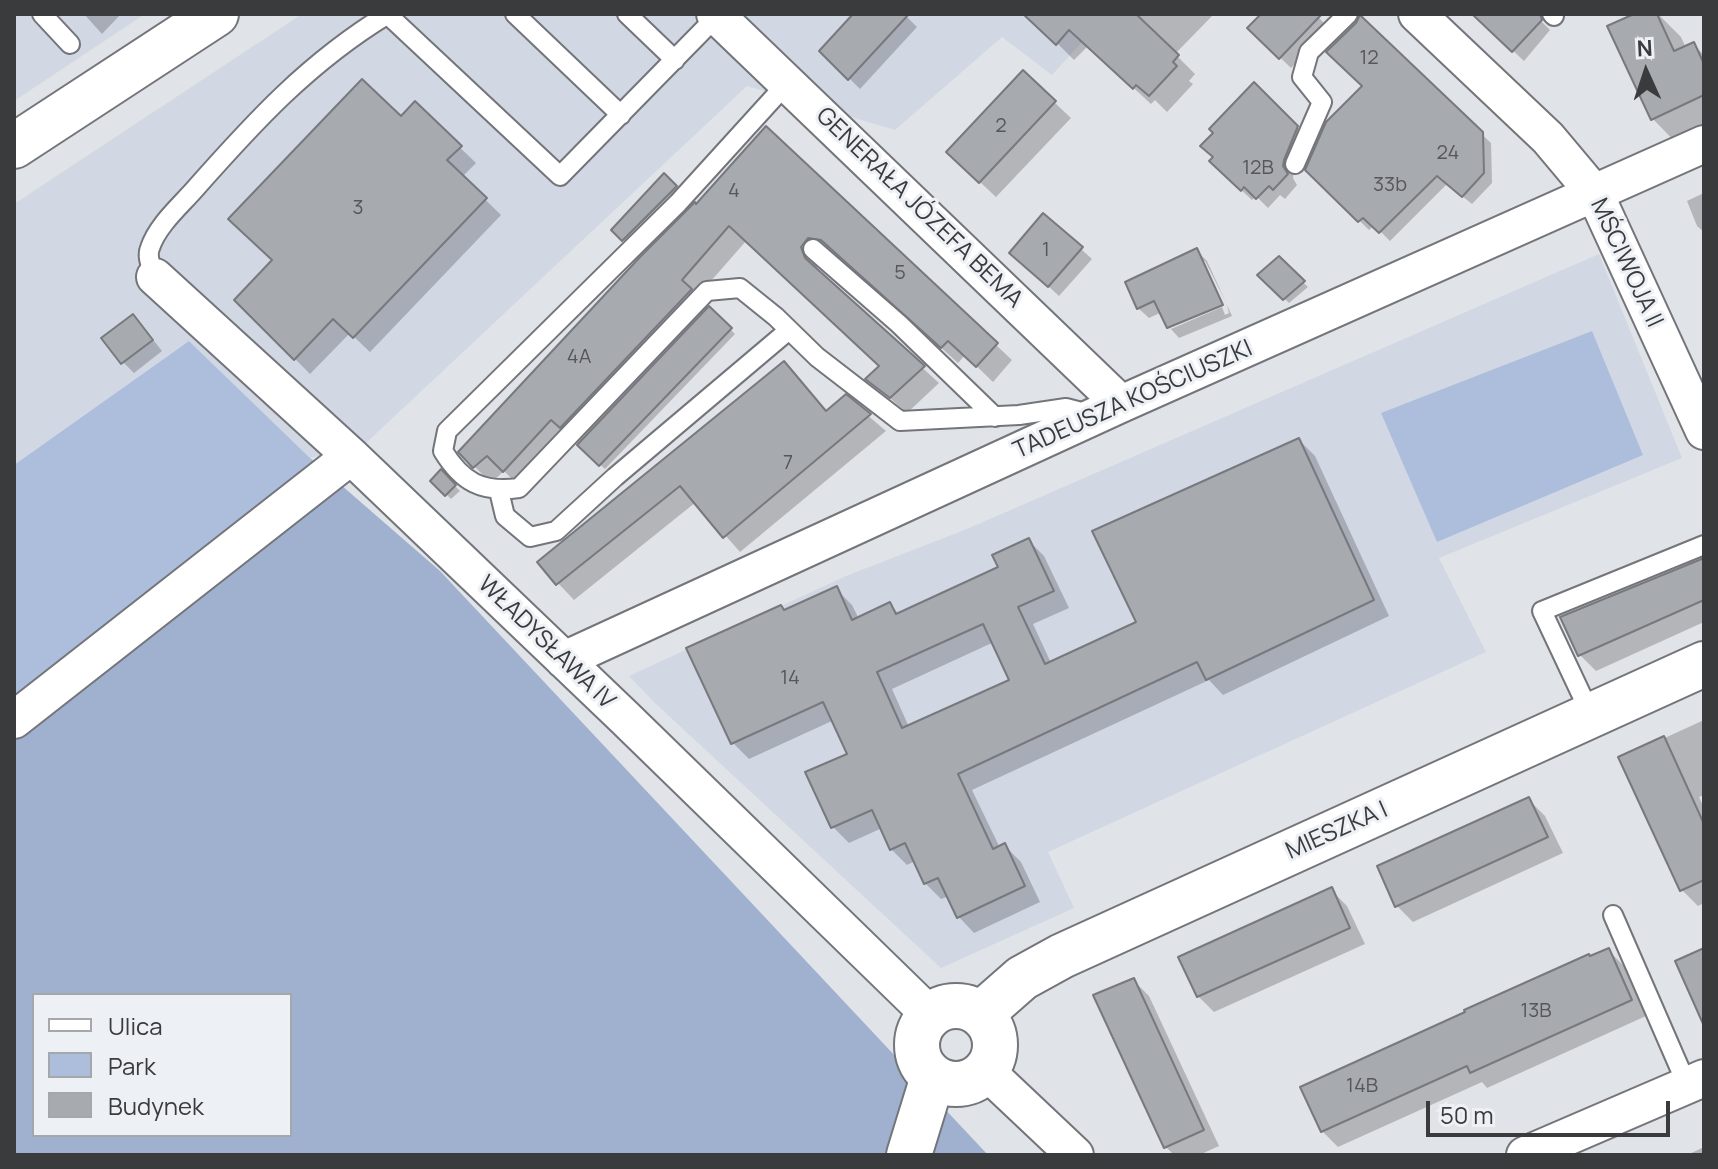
<!DOCTYPE html>
<meta charset="utf-8">
<style>
body{margin:0}
#map{position:relative;width:1718px;height:1169px;overflow:hidden;background:#e0e3e8;font-family:Manrope,sans-serif}
canvas{display:block}
.frame{position:absolute;inset:0;border:16px solid #3a3b3d;pointer-events:none}
.legend{position:absolute;left:32px;top:993px;width:260px;height:144px;box-sizing:border-box;background:#edf0f5;border:2px solid #a5a8ab;margin:0;padding:10px 14px;list-style:none;font-size:24px;color:#3a3b3d}
.legend li{display:flex;align-items:center;gap:16px;height:40px}
.legend b{width:40px;border:2px solid #a5a8ab}
.north{position:absolute;left:1606px;top:32px;width:80px;height:80px;-webkit-text-stroke:6px #edf0f5;paint-order:stroke;rotate:357deg;font-size:22px;font-weight:700;line-height:32px;text-align:center;color:#3a3b3d}
.north::after{content:'';display:block;margin:auto;width:28px;height:36px;background:#3a3b3d;clip-path:polygon(50% 0,100% 100%,50% 72%,0 100%)}
.scale{position:absolute;left:1426px;top:1101px;width:244px;height:36px;box-sizing:border-box;border:4px solid #3a3b3d;border-top:0;padding-left:10px;font-size:24px;line-height:28px;white-space:nowrap;color:#3a3b3d;-webkit-text-stroke:6px #edf0f5;paint-order:stroke}
</style>
<div id="map">
<canvas width="1718" height="1169"></canvas>
<div class="frame"></div>
<ul class="legend">
<li><b style="height:10px;background:#fff"></b>Ulica</li>
<li><b style="height:22px;background:#adbedd"></b>Park</li>
<li><b style="height:22px;background:#a7aaaf"></b>Budynek</li>
</ul>
<div class="north">N</div>
<div class="scale">50 m</div>
</div>
<script>
const context = document.querySelector('canvas').getContext('2d');
context.lineJoin = 'round';
function paint(path, color) { context.fillStyle = color; context.fill(path, 'evenodd'); }
function trace(path, color, width, dash) { context.strokeStyle = color; context.lineWidth = width; context.lineCap = dash ? 'butt' : 'round'; context.setLineDash(dash || []); context.stroke(path); }
function write(font, color, halo, rows, align = 'center') {
  context.font = font + ' Manrope,sans-serif'; context.lineWidth = 6; context.setLineDash([]); context.textBaseline = 'middle'; context.strokeStyle = halo; context.fillStyle = color; for (const [text, x, y, turn = 0] of rows) {
    context.save(); context.translate(x, y); context.rotate((+turn || 0) * Math.PI / 180); context.textAlign = isNaN(turn) ? turn : align; if (halo) context.strokeText(text, 0, 0); context.fillText(text, 0, 0); context.restore();
  }
}
paint(new Path2D(`
 M14,14h131l-131,87z
 M302,14h806l-56,61 -50,-38 -107,93 -148,-44 -381,357 -56,15 -121,-117 -175,124v-261z
 M1599,254l83,204 -243,100 47,94 -438,200 26,56 -133,60 -285,-264 -27,-28 217,-100 121,-47z`), '#d1d8e4');
paint(new Path2D(`
 M1592,331l51,124 -206,87 -56,-129z
 M189,341l121,117 7,43 -303,236v-272z`), '#adbedd');
paint(new Path2D(`
 M310,458l130,113 548,584h-974v-418l303,-236zM34,995h256v140h-256z`), '#a0b1cf');
paint(new Path2D(`
 M84,14h37l-19,20z
 M856,14h48l13,13 -57,62 -38,-38z
 M1028,14h186l-39,40 20,20 -6,7 4,3 -26,28 -12,-12 -4,4 -63,-58 -14,14z
 M1263,14h52l14,14 -38,40 -41,-40z
 M1474,14h60l16,16 -26,31z
 M1638,14h20l23,23 5,11 7,-4 11,11v82l-23,11 -28,-29z
 M1360,18l131,125 1,40 -20,21 -25,-20 -57,57 -16,-16 -5,5 -61,-60 56,-84z
 M1023,73l48,45 -75,79 -31,-29z
 M1254,85l54,53 -14,33 -1,7 4,7 -12,14 -5,-4 -12,13 -12,-12 -4,4 -30,-28z
 M415,104l61,59 -14,14 39,38 -131,137 -20,-19 -40,41 -73,-74z
 M766,129l246,231 -19,22 -28,-27 -7,8 -119,-108 -14,-2 -9,11 4,10 119,109 -32,30 -39,-34 14,-12 -136,-126 -49,56 38,37 -130,135 -37,-34 -48,52 -16,-16 -13,12 -31,-31 236,-245z
 M664,176l17,16 -53,52 -14,-14z
 M1704,193v39l-7,-6 -10,-25z
 M1081,249l11,10 -33,37 -36,-33z
 M1197,251l10,10 19,41 -21,-41h-5l-30,68 -8,-17 -13,6 -11,-10z
 M1279,259l29,28 -19,16 -29,-28z
 M1227,305l5,11 -53,22 -8,-9 51,-22 3,8 4,-2z
 M143,327l19,24 -28,22 -11,-11z
 M784,364l43,48 19,-15 40,34 -146,121 -44,-50 -122,98 -35,-37z
 M1299,440l16,16 74,160 -166,79 -14,-15 -237,110 28,58 5,-2 16,16 19,40 -66,31 -16,-17 -9,-20 -8,3 -16,-16 -10,-22 -8,4 -16,-16 -9,-21 -33,15 -16,-16 -25,-54 41,-18 -15,-35 -85,39 -16,-16 -45,-94 98,-37 50,-23 16,16 7,14 31,-14 10,10 101,-47 27,-28 16,16 25,52 -36,16 18,39 87,-40zM994,642l18,39 -103,46 -17,-38z
 M441,472l19,19 -9,8 -18,-18z
 M1704,560v62l-108,49 -16,-16 -17,-37z
 M1704,720v75l-5,2 5,11v95l-6,3 -16,-16 -61,-132z
 M1529,800l16,16 18,37 -150,69 -16,-16z
 M1331,890l16,16 18,38 -151,68 -16,-16z
 M1608,950l16,16 22,50 -159,72 -5,-6 -144,65 -16,-16 268,-173z
 M1133,980l16,16 70,150 -20,9h-25l-8,-8z
 M1704,1147v8h-17z`), '#0003');
const building = new Path2D(`
 M853,14h56l-61,66 -29,-29z
 M1023,14h113l43,41 -6,7 4,4 -28,30 -13,-11 -3,4 -64,-59 -13,15z
 M1261,14h61l-43,45 -32,-31z
 M1472,14h68l2,6 -30,32z
 M1634,14h23l17,37 20,-9 10,22v31l-53,25 -44,-94z
 M1360,15l123,117 1,41 -22,24 -25,-21 -58,57 -16,-15 -5,4 -53,-52 21,-48 36,-36 -36,-34 30,-29z
 M1023,70l33,31 -77,82 -33,-31z
 M362,79l39,37 14,-15 47,45 -15,14 40,38 -134,140 -20,-19 -39,41 -60,-60 38,-40 -44,-41z
 M1254,82l44,44 -14,34 -1,6 5,8 -15,16 -4,-4 -13,13 -12,-12 -3,4 -32,-30 4,-4 -13,-11 13,-13 -4,-4z
 M766,126l232,217 -22,24 -28,-26 -7,7 -120,-108 -13,-2 -7,9 4,11 120,108 -35,32 -25,-19 14,-13 -150,-140 -47,54 10,9 -132,139 -9,-8 -48,52 -16,-16 -14,12 -15,-16 182,-195 55,-55 1,2z
 M664,173l13,13 -55,55 -11,-11z
 M1043,213l40,34 -35,40 -39,-34z
 M1197,248l26,57 -56,23 -13,-27 -17,8 -12,-27z
 M1279,256l26,25 -22,19 -26,-25z
 M709,306l23,22 -133,138 -22,-21z
 M133,314l20,26 -32,24 -20,-26z
 M784,361l42,50 20,-17 25,20 -148,124 -43,-52 -124,99 -19,-23z
 M1299,438l75,162 -168,80 -9,-18 -239,112 35,75 12,-6 20,43 -68,32 -19,-40 -14,6 -19,-41 -15,7 -18,-40 -41,18 -26,-56 42,-18 -24,-52 -92,42 -45,-96 95,-43 3,5 53,-24 15,34 38,-18 6,12 102,-47 -6,-12 37,-17 25,53 -36,16 27,57 91,-42 -44,-91zM983,624l26,56 -107,48 -25,-56z
 M441,469l15,16 -11,11 -15,-15z
 M1704,558v42l-126,56 -18,-39z
 M1664,736l40,88v56l-24,11 -62,-134z
 M1529,797l19,40 -153,70 -18,-41z
 M1332,887l18,41 -153,69 -19,-40z
 M1609,948l23,52 -162,73 -3,-7 -146,66 -21,-45 165,-75 -1,-2 125,-56 1,2z
 M1704,948v78l-29,-65z
 M1134,978l70,152 -40,18 -71,-153z`);
paint(building, '#a7aaaf');
trace(building, '#77797e', 2);
const lane = new Path2D(`
 M42,14l28,30
 M387,14l173,162 159,-162
 M515,14l106,101
 M627,14l48,46
 M1552,14l2,2
 M788,82l-110,121 -231,228 -4,20c19,31 39,42 76,37l188,-197 33,-3 36,29 41,40 83,64 119,-6 47,-7 23,6
 M1295,164l27,-62 -20,-25 7,-25 39,-38
 M813,249l86,75 96,93
 M151,281l4,-4c-3,-9 -9,-20 -5,-29 7,-22 29,-41 44,-58 61,-69 115,-128 194,-176
 M499,491l6,25 25,21 26,-6 59,-54 174,-147
 M1591,715l-49,-104 162,-66
 M1613,915l74,170`);
const street = new Path2D(`
 M715,14l406,390
 M1417,14l131,124 47,56 109,237
 M155,277l196,179 274,262 305,297
 M564,660l557,-256 583,-260
 M14,720l337,-264
 M986,1071l89,84
 M1525,1155l179,-77`);
const secondary = new Path2D(`
 M14,146l202,-132
 M917 1045a39 39 0 1 1 78 0a39 39 0 1 1-78 0Z
 M981,1014l41,-36 40,-22 642,-292
 M909,1155l24,-78`);
trace(lane, '#73757a', 22);
trace(street, '#73757a', 40);
trace(secondary, '#73757a', 48);
trace(lane, '#fff', 18);
trace(street, '#fff', 36);
trace(secondary, '#fff', 44);
write('20px', '#55575a', null, [
 ["12",1369,58],
 ["2",1001,126],
 ["24",1448,153],
 ["12B",1258,168],
 ["33b",1390,185],
 ["4",734,191],
 ["3",358,208],
 ["1",1046,250],
 ["5",900,273],
 ["4A",579,357],
 ["7",788,463],
 ["14",790,678],
 ["13B",1536,1011],
 ["14B",1362,1086]
]);
write('24px', '#3a3b3d', '#edf0f5', [
 ["GENERAŁA JÓZEFA BEMA",919,208,44],
 ["MŚCIWOJA II",1626,263,65],
 ["TADEUSZA KOŚCIUSZKI",1133,400,-24],
 ["WŁADYSŁAWA IV",546,643,44],
 ["MIESZKA I",1337,831,-24]
]);
</script>
